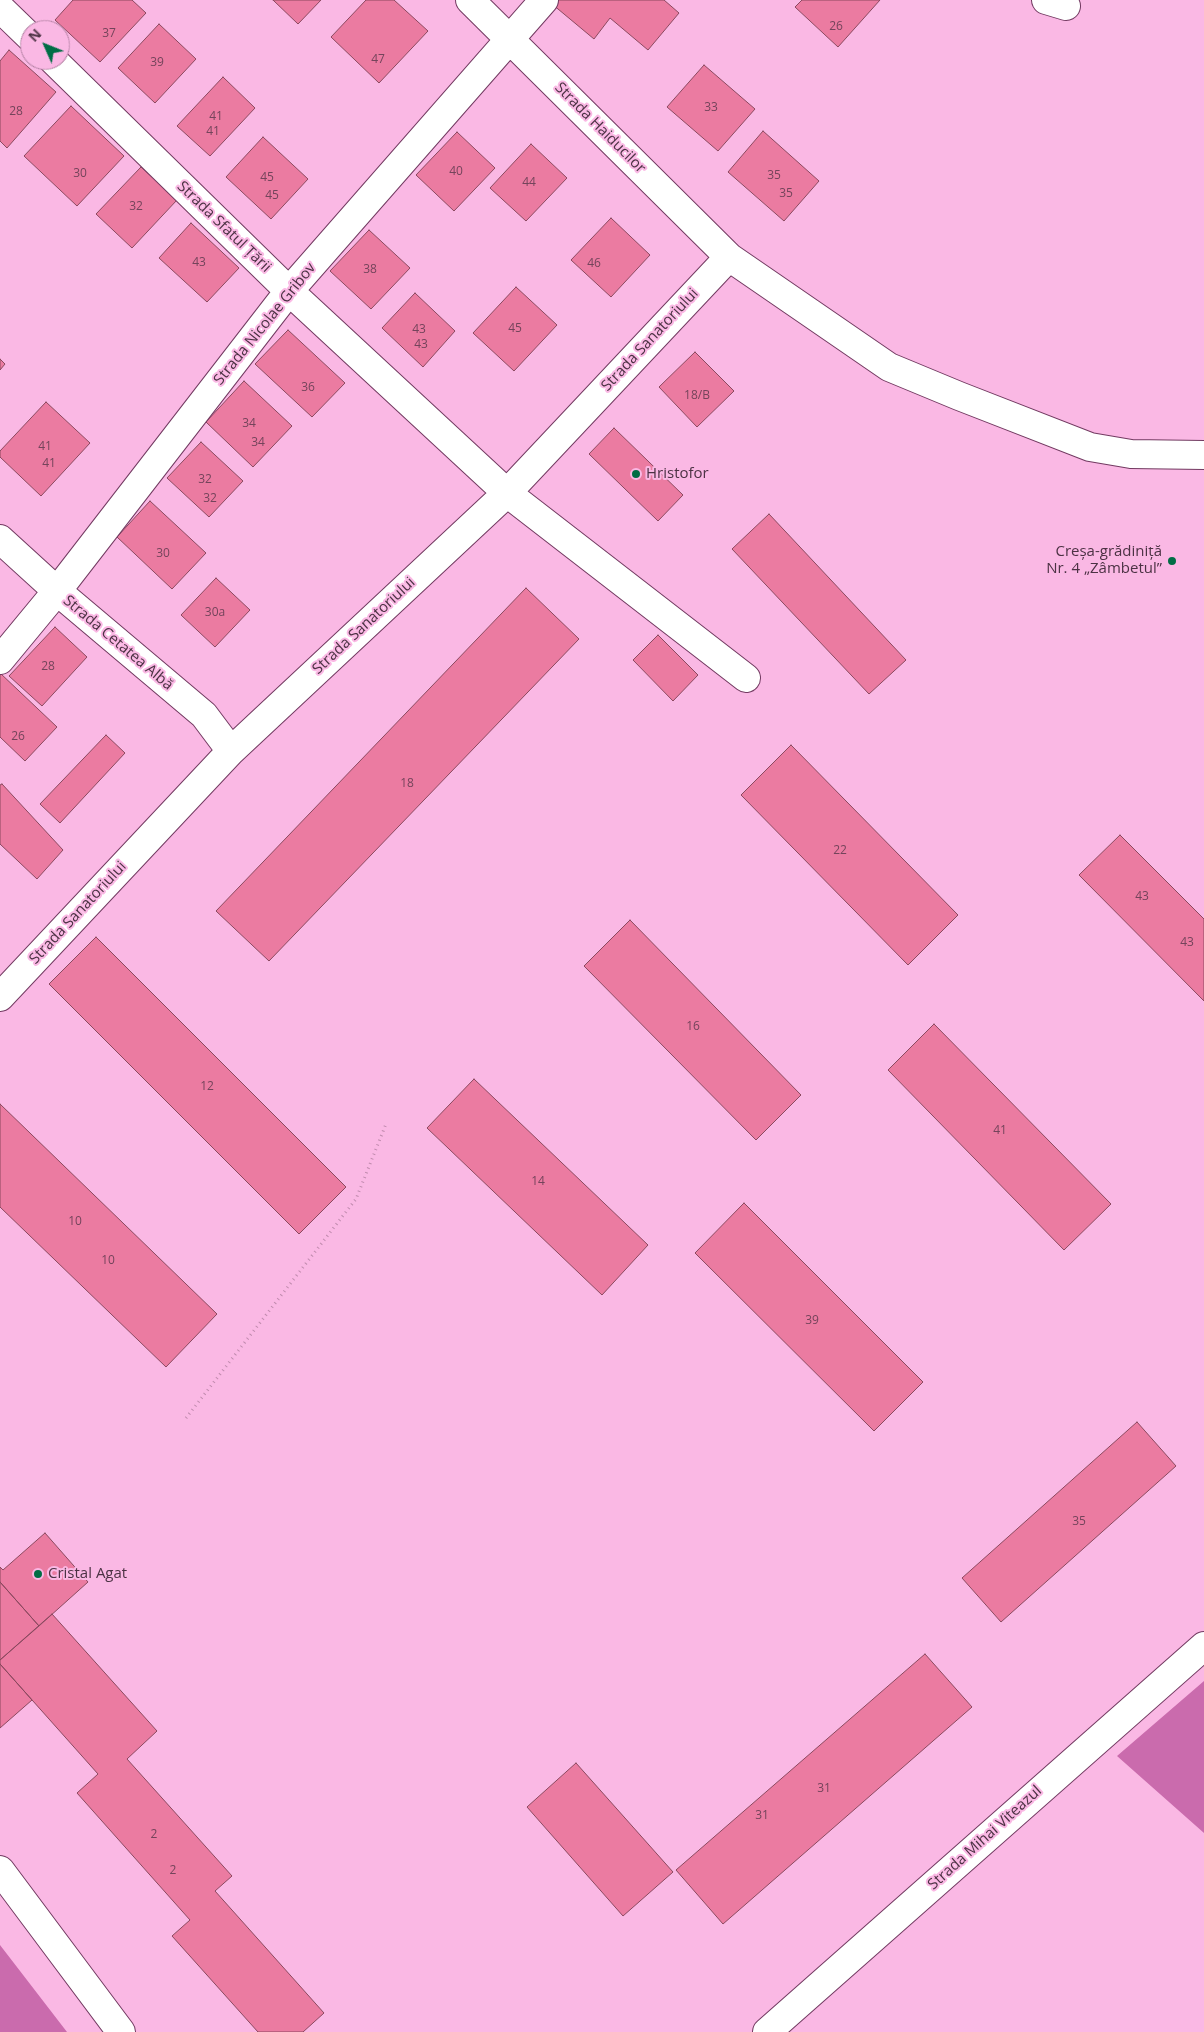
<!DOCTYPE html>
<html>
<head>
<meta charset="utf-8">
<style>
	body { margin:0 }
	#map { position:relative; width:1204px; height:2032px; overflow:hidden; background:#fab8e4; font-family:"Open Sans",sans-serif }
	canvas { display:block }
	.north { position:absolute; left:20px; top:20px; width:50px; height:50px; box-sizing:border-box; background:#fab8e4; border:1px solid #b482a4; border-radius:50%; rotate:314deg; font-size:14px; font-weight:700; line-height:20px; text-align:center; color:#4c3244 }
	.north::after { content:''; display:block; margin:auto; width:18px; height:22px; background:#006d45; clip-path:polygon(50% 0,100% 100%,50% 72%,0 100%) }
</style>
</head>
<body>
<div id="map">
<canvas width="1204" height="2032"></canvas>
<div class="north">N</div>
</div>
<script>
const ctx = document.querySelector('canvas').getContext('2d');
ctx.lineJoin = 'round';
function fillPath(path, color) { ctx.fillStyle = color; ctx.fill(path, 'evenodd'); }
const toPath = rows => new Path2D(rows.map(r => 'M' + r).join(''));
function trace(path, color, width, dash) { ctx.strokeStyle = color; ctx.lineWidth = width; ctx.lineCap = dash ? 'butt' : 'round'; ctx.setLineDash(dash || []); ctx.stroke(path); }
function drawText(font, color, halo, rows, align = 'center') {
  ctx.font = font + ' "Open Sans",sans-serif'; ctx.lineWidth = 4; ctx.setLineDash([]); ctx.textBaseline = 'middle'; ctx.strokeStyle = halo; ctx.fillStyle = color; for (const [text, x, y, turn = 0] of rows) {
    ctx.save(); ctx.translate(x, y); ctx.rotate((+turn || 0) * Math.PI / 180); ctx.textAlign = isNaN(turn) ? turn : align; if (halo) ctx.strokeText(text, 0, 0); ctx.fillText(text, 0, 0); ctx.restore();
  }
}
const forest = toPath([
	[1204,1681,1204,1833,1117,1756],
	[0,1945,67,2032,0,2032]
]);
const building = toPath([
	[73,0,132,0,146,13,100,62,55,20,73,0],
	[273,0,321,0,298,24,273,0],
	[366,0,394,0,428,31,379,83,331,37,366,0],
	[555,0,664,0,679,13,648,50,610,18,594,39,552,4,555,0],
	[802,0,880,0,838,47,795,7,802,0],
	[159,24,196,59,155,103,118,68,159,24],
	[9,50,56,92,7,148,0,141,0,61,9,50],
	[704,65,755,109,718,151,667,107,704,65],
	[223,77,255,108,210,156,177,126,223,77],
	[71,106,124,156,77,206,24,156,71,106],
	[763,131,819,181,784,221,728,172,763,131],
	[457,132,495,168,454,211,416,175,457,132],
	[263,137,308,179,271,219,226,177,263,137],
	[531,144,567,178,526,221,490,188,531,144],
	[141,167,177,200,132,248,96,214,141,167],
	[611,218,650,255,611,297,571,260,611,218],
	[191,223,239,268,207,302,159,258,191,223],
	[369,230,410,268,371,309,330,271,369,230],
	[516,287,557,325,514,371,473,333,516,287],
	[415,293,455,331,423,367,382,328,415,293],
	[288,330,345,383,312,417,255,364,288,330],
	[695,352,734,391,697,427,659,387,695,352],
	[0,359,5,364,0,370,0,359],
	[244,381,292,426,253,467,206,422,244,381],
	[46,402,90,443,41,496,0,457,0,451,46,402],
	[614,428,683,495,658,521,589,454,614,428],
	[201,442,243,481,209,517,167,478,201,442],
	[150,501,206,553,172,589,117,537,150,501],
	[769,514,906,660,869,694,732,549,769,514],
	[216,578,250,610,215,647,181,615,216,578],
	[526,588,579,639,269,961,216,911,526,588],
	[55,627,87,657,42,706,9,676,55,627],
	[658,635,698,675,673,701,633,660,658,635],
	[0,673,57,727,25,761,0,737,0,673],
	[106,735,125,753,60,823,40,804,106,735],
	[791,745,958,915,908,965,741,795,791,745],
	[2,784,63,850,37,879,0,844,0,785,2,784],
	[1120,835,1204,919,1204,1001,1079,875,1120,835],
	[630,920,801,1095,756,1140,584,966,630,920],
	[96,937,346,1187,299,1234,49,984,96,937],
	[934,1024,1111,1204,1064,1250,888,1070,934,1024],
	[474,1079,648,1245,602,1295,427,1128,474,1079],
	[0,1104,217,1314,166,1367,0,1207,0,1104],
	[744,1203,923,1382,874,1431,695,1253,744,1203],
	[1137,1422,1176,1466,1001,1622,962,1578,1137,1422],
	[45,1533,88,1582,39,1626,0,1582,0,1567,3,1570,45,1533],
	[0,1582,39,1626,0,1660,0,1582],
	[52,1614,157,1731,127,1759,232,1876,215,1891,324,2013,303,2032,258,2032,172,1936,190,1920,77,1793,98,1774,0,1664,0,1660,52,1614],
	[925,1654,972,1707,723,1924,676,1870,925,1654],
	[0,1664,32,1700,0,1728,0,1664],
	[576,1763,673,1872,623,1916,527,1807,576,1763]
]);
const path = toPath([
	[186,1418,356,1199,386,1124]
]);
const minor = toPath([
	[470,0,729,257,889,367,959,396,1090,447,1131,454,1204,455],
	[1046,0,1066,6],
	[0,8,30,37],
	[53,60,289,291,507,493,746,678],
	[0,539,57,591,204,715,231,751],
	[0,660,57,591,289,291,544,0],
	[0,997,231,751,507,493,729,257],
	[0,1870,121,2032],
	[767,2032,1204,1646]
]);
const markers = [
	[636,474,5,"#006d45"],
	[1172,561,5,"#006d45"],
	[38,1574,5,"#006d45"]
];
const numberNames = [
	["26",836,27],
	["37",109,34],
	["47",378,60],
	["39",157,63],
	["33",711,108],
	["28",16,112],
	["41",216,117],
	["41",213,132],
	["40",456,172],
	["30",80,174],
	["35",774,176],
	["45",267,178],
	["44",529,183],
	["35",786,194],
	["45",272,196],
	["32",136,207],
	["43",199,263],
	["46",594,264],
	["38",370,270],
	["45",515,329],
	["43",419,330],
	["43",421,345],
	["36",308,388],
	["18/B",697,396],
	["34",249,424],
	["34",258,443],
	["41",45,447],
	["41",49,464],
	["32",205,480],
	["32",210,499],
	["30",163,554],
	["30a",215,613],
	["28",48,667],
	["26",18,737],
	["18",407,784],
	["22",840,851],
	["43",1142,897],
	["43",1187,943],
	["16",693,1027],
	["12",207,1087],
	["41",1000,1131],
	["14",538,1182],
	["10",75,1222],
	["10",108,1261],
	["39",812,1321],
	["35",1079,1522],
	["31",824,1789],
	["31",762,1816],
	["2",154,1835],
	["2",173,1871]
];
const streetNames = [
	["Strada Haiducilor",600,128,45],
	["Strada Sfatul Țării",224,227,44],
	["Strada Nicolae Gribov",265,324,-51],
	["Strada Sanatoriului",650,340,-47],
	["Strada Sanatoriului",364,626,-43],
	["Strada Cetatea Albă",118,643,40],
	["Strada Sanatoriului",78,913,-47],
	["Strada Mihai Viteazul",985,1838,-42]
];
const poiNames = [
	["Hristofor",646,474],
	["Creșa-grădiniță",1162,552,"right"],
	["Nr. 4 „Zâmbetul”",1162,569,"right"],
	["Cristal Agat",48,1574]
];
fillPath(forest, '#ca6bad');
fillPath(building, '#eb7ba1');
trace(building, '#8b495f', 1);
trace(minor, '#723a61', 30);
trace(path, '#c08bae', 3, [1, 4]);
trace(minor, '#fff', 28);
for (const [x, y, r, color] of markers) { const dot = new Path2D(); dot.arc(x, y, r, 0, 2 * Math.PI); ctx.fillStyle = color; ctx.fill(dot); trace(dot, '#fab8e4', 2); }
drawText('12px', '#74445b', null, numberNames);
drawText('15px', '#4c3244', '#fab8e4', streetNames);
drawText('15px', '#4c3244', '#fab8e4', poiNames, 'left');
</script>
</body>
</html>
